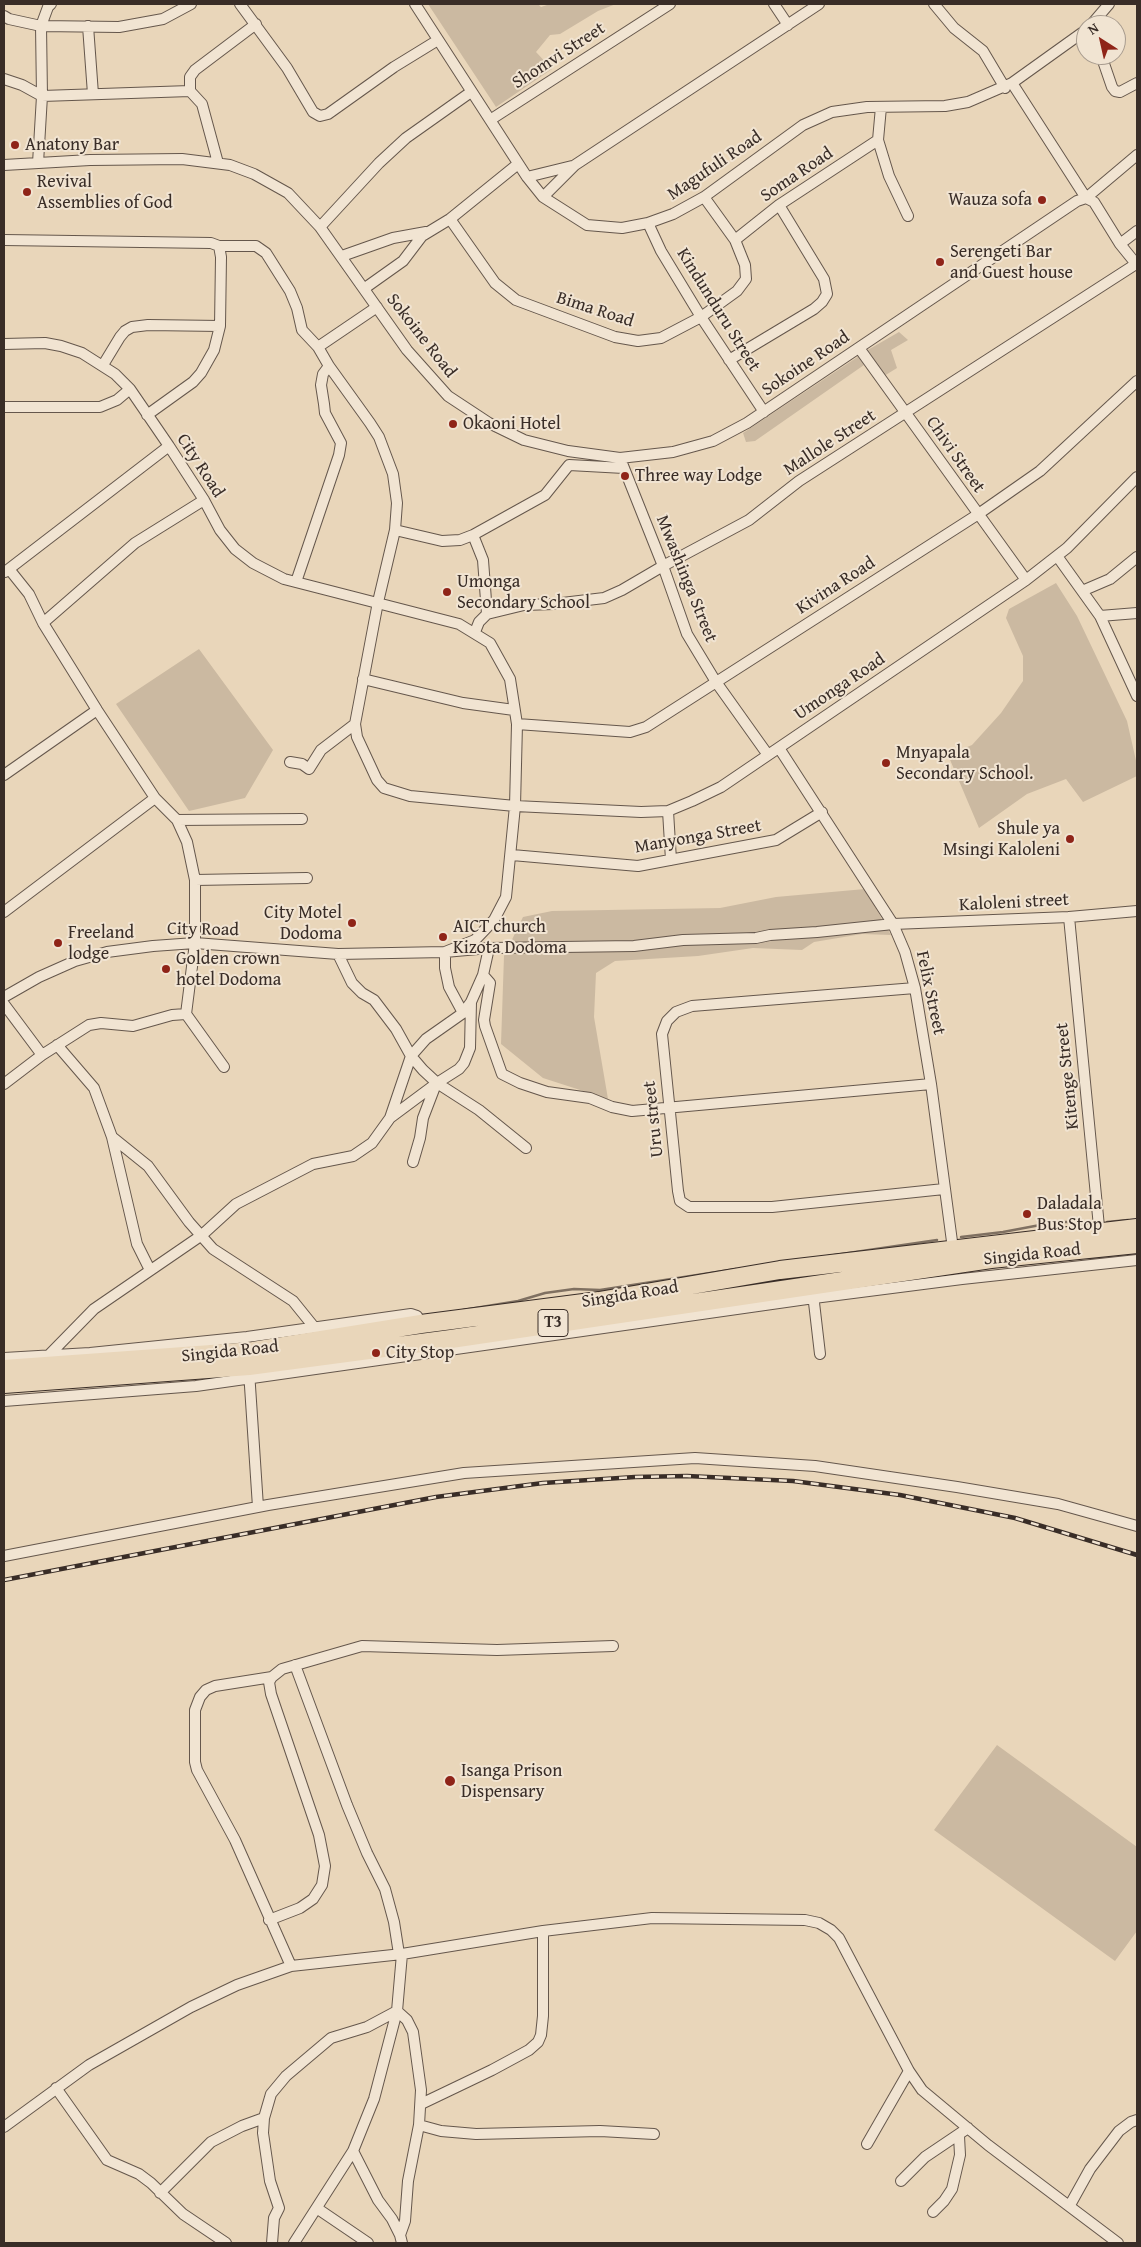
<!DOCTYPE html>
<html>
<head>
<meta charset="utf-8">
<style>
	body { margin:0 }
	#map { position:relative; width:1141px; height:2247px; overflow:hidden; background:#e9d6ba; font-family:"Gentium Book Plus",serif }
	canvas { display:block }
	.frame { position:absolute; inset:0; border:5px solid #392d27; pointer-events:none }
	.north { position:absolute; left:1076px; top:15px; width:50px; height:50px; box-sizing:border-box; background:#f1e4d2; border:1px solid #a79b8e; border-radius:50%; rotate:325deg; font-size:14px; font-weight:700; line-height:20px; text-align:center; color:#392d27 }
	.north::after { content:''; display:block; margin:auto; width:18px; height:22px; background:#8f2418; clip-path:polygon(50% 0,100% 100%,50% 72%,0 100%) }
</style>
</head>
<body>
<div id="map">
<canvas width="1141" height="2247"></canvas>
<div class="frame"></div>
<div class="north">N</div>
</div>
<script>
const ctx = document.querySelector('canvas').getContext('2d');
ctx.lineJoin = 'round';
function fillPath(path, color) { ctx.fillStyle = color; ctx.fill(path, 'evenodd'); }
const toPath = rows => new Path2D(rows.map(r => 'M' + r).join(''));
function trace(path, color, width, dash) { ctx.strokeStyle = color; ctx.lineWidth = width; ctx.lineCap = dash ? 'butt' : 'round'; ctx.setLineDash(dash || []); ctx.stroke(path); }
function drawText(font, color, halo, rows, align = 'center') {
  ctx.font = font + ' "Gentium Book Plus",serif'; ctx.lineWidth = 4; ctx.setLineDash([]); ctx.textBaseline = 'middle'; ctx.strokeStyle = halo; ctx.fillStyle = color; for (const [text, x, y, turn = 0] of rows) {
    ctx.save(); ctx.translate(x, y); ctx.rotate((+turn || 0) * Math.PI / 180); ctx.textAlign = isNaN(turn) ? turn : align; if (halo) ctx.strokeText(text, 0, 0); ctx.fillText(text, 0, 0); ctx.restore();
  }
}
const green = toPath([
	[428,4,538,4,541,7,550,4,616,4,598,11,560,34,550,35,536,52,552,69,496,107],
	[899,332,908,340,891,350,897,368,884,376,866,351],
	[859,356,864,365,755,441,746,442,743,433],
	[1056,583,1077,616,1127,721,1137,765,1137,776,1083,802,1066,779,1027,794,979,828,948,755,972,745,1001,713,1023,681,1023,656,1006,618,1009,609],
	[199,649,273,750,245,798,189,811,116,704],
	[865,889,891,935,862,934,814,942,802,950,753,948,698,956,615,961,596,973,594,1017,608,1099,543,1078,501,1044,504,956,523,917,552,911,720,908,776,897],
	[997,1745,1137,1847,1137,1931,1115,1961,934,1830]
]);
const stream = toPath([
	[1107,1222,1128,1220],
	[961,1237,1003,1232,1056,1222,1090,1222],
	[828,1256,937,1240],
	[1091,1258,1137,1253],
	[463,1310,518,1301,545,1293,574,1289,600,1290,736,1269]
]);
const minor = toPath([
	[240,4,287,68,313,112,320,116,328,114,394,67,438,40],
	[415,4,527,177,543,197,587,225,622,228,648,223,673,214,704,197,803,125,832,112,867,107,945,106,968,102,1012,83,1086,30],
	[774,4,788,25],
	[934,4,954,28,983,51,1005,88],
	[4,16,9,19,41,26,119,27,163,19,191,4],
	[1091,25,1109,4],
	[88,26,93,94],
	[1101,55,1112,87,1115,91,1120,92,1137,83],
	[4,79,22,85,42,96,190,91,202,104,218,163],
	[1012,83,1086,198,1137,155],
	[190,91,190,77,195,70,256,24],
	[881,107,878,140,889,176,908,216],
	[490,120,670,4],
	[38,163,42,96,41,26,48,7,51,4],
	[4,165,90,160,182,159,230,165,254,174,288,193,320,227,407,350,448,396,489,423,524,440,568,451,620,458,673,452,713,441,747,423,1077,201,1086,198,1094,202,1120,244,1137,265],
	[527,177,572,166],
	[543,197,575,165,819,4],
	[450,219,495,283,516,300,615,337,638,341,661,338,701,317,737,291,746,279,745,265,735,240,704,197],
	[648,223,661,251,701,317,764,412],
	[320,227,379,163,406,138,471,92],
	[4,240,211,243,219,246,221,257,220,326,214,350,201,373,193,382,147,415],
	[735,240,779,205,878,140],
	[1120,244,1137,231],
	[219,246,256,246,266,253,290,291,297,308,302,330,318,347,329,366,370,423,379,437,393,474,397,503,395,530,378,602,355,724,357,737,377,780,384,788,410,796,515,806,641,812,668,811,692,801,721,787,1026,580,1067,548,1137,477],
	[342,256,393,238,426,232],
	[365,288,403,261,422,236,450,219,518,164],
	[4,344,45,343,61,346,82,353,115,374,130,389,169,446,204,500,220,530,235,549,253,563,284,579,459,624,490,643,510,679,517,724,515,806,506,897,494,920,475,940,445,952,338,954,195,943,153,946,107,952,75,961,39,977,4,997],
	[318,347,377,307],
	[859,348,1026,580],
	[729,360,814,309,822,302,827,294,824,279,779,205],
	[103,365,120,337,125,331,132,327,148,325,220,326],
	[4,407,100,407,117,400,130,389],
	[620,458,663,566,687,634,716,682,768,755],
	[395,530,442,541,460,540,473,535,545,495,569,465,624,468],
	[473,535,483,560,487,614],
	[1057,556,1100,616,1137,696],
	[9,569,29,594,43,623,97,710,155,798,177,820,187,842,195,880,195,943,186,1014,224,1067],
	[5,572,169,446],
	[296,582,339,455,341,443,325,413,324,404,321,385,323,374,329,366],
	[1082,591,1110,579,1137,557],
	[1100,616,1137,613],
	[43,623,135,543,204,500],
	[475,632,479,622,487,614,524,605,554,604,604,598,622,590,663,566,749,520,799,481,1136,264],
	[363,679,463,703,514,710],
	[517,724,630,732,646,727,977,515,1040,471,1137,381],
	[779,748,893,924,905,952,915,988,931,1084,953,1249],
	[290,762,302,764,309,769,321,750,355,724],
	[4,775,97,710],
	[668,811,671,860],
	[177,820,302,819],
	[512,855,638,866,776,840,822,812],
	[195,880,307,878],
	[4,912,155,798],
	[1069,917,1100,1237],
	[338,954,352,983,362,993,374,1000,396,1029,411,1056,423,1070,437,1083,479,1110,526,1148],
	[483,975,490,983,484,1020,485,1026,502,1074,520,1083,547,1092,590,1098,612,1107,632,1111,931,1084],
	[915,988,692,1006,676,1012,667,1021,662,1034,678,1191,680,1201,689,1207,772,1207,944,1189],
	[4,1004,42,1055],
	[463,1013,449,987,445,968,445,952,489,948,634,946,683,940,756,938,770,935,817,932,893,924,1069,917,1137,911],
	[57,1045,94,1088,112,1137,148,1166,189,1222,213,1249,293,1301,314,1327],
	[4,1084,42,1055,89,1025,101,1023,133,1026,172,1015,186,1014],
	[390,1118,437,1083,459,1069,464,1063,470,1048,471,1002,483,975,489,948],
	[112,1137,137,1244,150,1270],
	[413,1162,420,1138,423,1118,436,1084],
	[813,1294,820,1354],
	[49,1355,94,1309,202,1235,236,1204,313,1164,353,1156,372,1143,390,1118,411,1056,426,1039,463,1013,471,1002],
	[4,1358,90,1353,247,1337,411,1314,417,1316,421,1324],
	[249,1371,258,1507],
	[4,1401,196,1386,814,1298,962,1279,1137,1260],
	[4,1556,268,1505,464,1473,695,1458,815,1466,957,1487,1058,1504,1137,1526],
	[295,1665,347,1805,367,1853,385,1889,394,1922,399,1954],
	[272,1677,215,1686,206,1690,200,1697,195,1710,195,1762,197,1770,235,1840,291,1966],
	[269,1920,300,1908,313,1899,322,1885,325,1866,319,1835,271,1694,269,1682,272,1677,282,1669,362,1646,497,1650,613,1646],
	[56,2088,107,2160,139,2174,151,2183,183,2214,226,2243],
	[421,2104,492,2070,529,2050,538,2042,541,2035,543,2016,543,1931],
	[419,2125,441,2131,476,2134,600,2131,654,2134],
	[4,2127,89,2065,191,2007,237,1985,291,1966,402,1954,543,1931,652,1918,805,1920,819,1923,831,1930,839,1938,909,2071,922,2090,988,2145,1118,2243],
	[867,2144,909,2071],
	[353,2151,378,2200,392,2219,400,2235,402,2243],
	[901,2181,925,2157,968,2128],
	[160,2193,211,2142,242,2126,264,2118],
	[1070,2205,1090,2169,1119,2131,1131,2122,1137,2120],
	[318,2209,368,2243],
	[933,2212,944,2201,952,2189,960,2155,959,2136],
	[272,2243,274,2218,279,2208,270,2181,263,2133,264,2118,271,2094,286,2076,331,2038,367,2027,397,2011,407,2020,413,2032,421,2090,419,2125,408,2181,405,2221,400,2235],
	[294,2243,353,2151,374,2099,397,2011,402,1954]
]);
const trunk = toPath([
	[4,1369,253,1351,421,1324,599,1301,780,1270,1137,1228],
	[4,1384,249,1366,451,1339,991,1259,1137,1244]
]);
const rail = toPath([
	[4,1580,436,1497,543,1483,635,1477,687,1476,793,1481,900,1495,1015,1518,1137,1555]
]);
const markers = [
	[15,145,5,"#8f2418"],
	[27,192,5,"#8f2418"],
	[1042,200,5,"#8f2418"],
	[940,262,5,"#8f2418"],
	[453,424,5,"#8f2418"],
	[625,476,5,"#8f2418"],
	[447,592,5,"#8f2418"],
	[886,763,5,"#8f2418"],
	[1070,839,5,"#8f2418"],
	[352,923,5,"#8f2418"],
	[443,937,5,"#8f2418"],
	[58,943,5,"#8f2418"],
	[166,969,5,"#8f2418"],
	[1027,1214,5,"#8f2418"],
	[376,1353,5,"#8f2418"],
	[450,1781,6,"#8f2418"]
];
const shields = [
	[553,1323,30]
];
const shieldNames = [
	["T3",553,1323]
];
const streetNames = [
	["Shomvi Street",559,56,-33],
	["Magufuli Road",715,166,-34],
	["Soma Road",797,175,-34],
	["Bima Road",595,310,18],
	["Kindunduru Street",718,310,58],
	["Sokoine Road",421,336,52],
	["Sokoine Road",806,364,-34],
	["Mallole Street",830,443,-33],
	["Chivi Street",955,455,55],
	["City Road",200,466,57],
	["Mwashinga Street",686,579,68],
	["Kivina Road",836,586,-33],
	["Umonga Road",840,687,-34],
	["Manyonga Street",698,837,-10],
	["Kaloleni street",1014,903,-3],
	["City Road",203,930,1],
	["Felix Street",930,993,78],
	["Kitenge Street",1068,1076,-96],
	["Uru street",654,1119,-96],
	["Singida Road",1032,1255,-6],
	["Singida Road",630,1295,-9],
	["Singida Road",230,1352,-6]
];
const poiNames = [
	["Anatony Bar",25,145],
	["Revival",37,182],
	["Assemblies of God",37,203],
	["Wauza sofa",1032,200,"right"],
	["Serengeti Bar",950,252],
	["and Guest house",950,273],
	["Okaoni Hotel",463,424],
	["Three way Lodge",635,476],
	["Umonga",457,582],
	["Secondary School",457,603],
	["Mnyapala",896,753],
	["Secondary School.",896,774],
	["Shule ya",1060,829,"right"],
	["Msingi Kaloleni",1060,850,"right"],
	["City Motel",342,913,"right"],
	["Dodoma",342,934,"right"],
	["AICT church",453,927],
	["Kizota Dodoma",453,948],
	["Freeland",68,933],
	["lodge",68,954],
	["Golden crown",176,959],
	["hotel Dodoma",176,980],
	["Daladala",1037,1204],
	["Bus Stop",1037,1225],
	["City Stop",386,1353],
	["Isanga Prison",461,1771],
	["Dispensary",461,1792]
];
fillPath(green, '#cbb9a1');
trace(stream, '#7f7061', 2.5);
trace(minor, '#65574c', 12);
trace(trunk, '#392d27', 20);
trace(minor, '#f1e4d2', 10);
trace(trunk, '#e9d6ba', 18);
trace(rail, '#392d27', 4.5);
trace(rail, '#f1e4d2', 2.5, [8]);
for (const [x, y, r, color] of markers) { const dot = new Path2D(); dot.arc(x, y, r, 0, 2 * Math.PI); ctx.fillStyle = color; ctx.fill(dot); trace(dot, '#f1e4d2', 2); }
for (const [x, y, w] of shields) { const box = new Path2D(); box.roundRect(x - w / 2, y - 13.5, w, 27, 4); ctx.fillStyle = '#f1e4d2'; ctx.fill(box); trace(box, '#392d27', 1); }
drawText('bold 16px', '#392d27', null, shieldNames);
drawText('18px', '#392d27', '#f1e4d2', streetNames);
drawText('18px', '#392d27', '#f1e4d2', poiNames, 'left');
</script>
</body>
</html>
